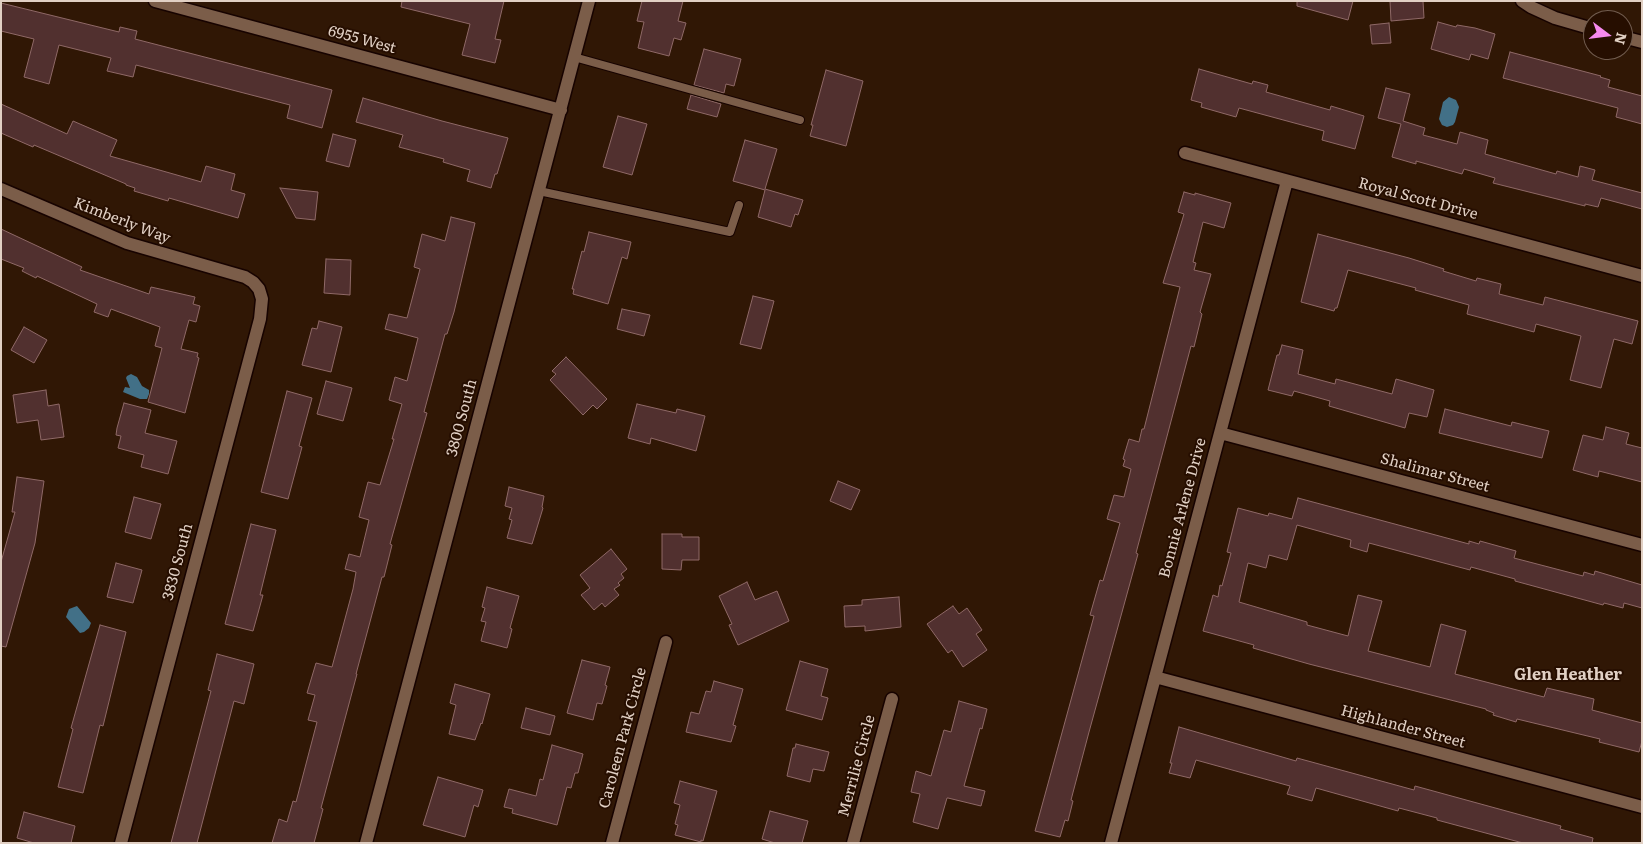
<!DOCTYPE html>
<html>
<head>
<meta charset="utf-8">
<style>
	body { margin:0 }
	#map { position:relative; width:1643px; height:844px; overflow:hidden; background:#301705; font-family:Literata,serif }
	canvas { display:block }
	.frame { position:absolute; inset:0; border:2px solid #e1d0c4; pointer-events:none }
	.north { position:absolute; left:1583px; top:10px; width:50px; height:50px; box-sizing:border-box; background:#260e00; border:1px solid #715c4e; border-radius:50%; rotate:105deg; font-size:14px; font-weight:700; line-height:20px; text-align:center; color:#e1d0c4 }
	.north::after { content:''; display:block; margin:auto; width:18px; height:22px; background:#f689ee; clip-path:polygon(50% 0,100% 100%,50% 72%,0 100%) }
</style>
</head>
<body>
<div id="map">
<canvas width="1643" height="844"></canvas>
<div class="frame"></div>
<div class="north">N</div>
</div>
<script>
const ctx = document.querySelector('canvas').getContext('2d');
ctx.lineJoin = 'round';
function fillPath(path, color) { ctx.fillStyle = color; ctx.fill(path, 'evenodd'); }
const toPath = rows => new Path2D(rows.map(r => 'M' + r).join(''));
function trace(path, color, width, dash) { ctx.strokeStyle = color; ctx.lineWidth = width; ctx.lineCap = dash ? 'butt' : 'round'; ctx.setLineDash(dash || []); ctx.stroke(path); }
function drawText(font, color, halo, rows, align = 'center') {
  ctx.font = font + ' Literata,serif'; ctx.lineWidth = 4; ctx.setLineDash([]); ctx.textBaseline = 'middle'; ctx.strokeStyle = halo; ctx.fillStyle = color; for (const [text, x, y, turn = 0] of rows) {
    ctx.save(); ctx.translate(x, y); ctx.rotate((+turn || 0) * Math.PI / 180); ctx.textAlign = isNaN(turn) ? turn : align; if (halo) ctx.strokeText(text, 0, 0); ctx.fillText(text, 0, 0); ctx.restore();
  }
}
const water = toPath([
	[1449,97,1456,100,1459,107,1455,122,1453,125,1447,127,1442,125,1439,119,1443,102],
	[131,374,137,377,142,386,149,390,149,394,147,399,140,399,123,392,125,387,130,388,126,378,127,376],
	[77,606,91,623,89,628,84,632,80,633,66,617,69,609]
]);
const building = toPath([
	[402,1,504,1,495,39,501,40,495,63,462,55,470,24,401,7,402,1],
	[642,1,683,1,678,21,686,23,681,40,674,38,669,56,638,48,644,22,637,21,642,1],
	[1297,1,1353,1,1348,20,1297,6,1297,1],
	[1390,1,1423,1,1424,18,1391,21,1390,1],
	[1,3,119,32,120,27,137,31,135,39,332,90,322,128,287,118,290,105,136,65,133,77,107,71,111,58,59,45,49,84,24,77,34,39,1,31,1,3],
	[1438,22,1456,27,1457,25,1475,28,1495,34,1488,59,1471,54,1469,60,1431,49,1438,22],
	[1389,23,1391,43,1372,44,1370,25,1389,23],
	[704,49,741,59,734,86,726,84,724,93,694,85,704,49],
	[1510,52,1601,76,1600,77,1610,80,1608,87,1642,96,1642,124,1616,117,1618,108,1503,78,1510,52],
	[1199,69,1252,84,1253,81,1268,85,1266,92,1330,110,1331,106,1364,116,1355,149,1322,140,1324,131,1239,108,1236,117,1201,107,1202,103,1191,100,1199,69],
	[826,70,863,81,846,146,810,136,813,125,811,125,826,70],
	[1386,88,1410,94,1403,121,1425,128,1423,135,1457,144,1460,132,1488,140,1485,154,1556,174,1557,171,1578,177,1580,166,1595,170,1592,180,1642,193,1642,209,1601,198,1598,207,1585,204,1585,206,1493,183,1495,178,1464,169,1462,174,1416,161,1416,164,1392,157,1401,124,1378,118,1386,88],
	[691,95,721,104,717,117,687,109,691,95],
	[363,98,442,121,508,138,497,174,495,174,491,188,467,181,470,170,443,162,444,159,399,147,403,135,356,122,363,98],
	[1,104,67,134,73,121,117,140,110,156,198,181,201,182,206,166,235,174,231,190,245,194,238,218,169,198,168,201,134,191,135,188,126,185,126,184,34,145,33,147,1,133,1,104],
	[618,116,647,124,632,175,603,167,618,116],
	[333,134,356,140,349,167,326,161,333,134],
	[745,140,777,149,765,189,803,200,798,215,795,214,791,227,758,217,765,190,733,181,745,140],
	[280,188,318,192,315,220,296,218,280,188],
	[1184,192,1195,195,1195,193,1231,203,1224,228,1203,222,1193,262,1196,263,1194,270,1211,274,1200,312,1202,314,1194,347,1191,346,1136,553,1138,554,1089,732,1071,800,1073,801,1068,821,1065,820,1060,837,1035,831,1094,616,1090,615,1100,580,1103,581,1120,523,1107,519,1114,495,1124,497,1131,469,1123,466,1125,460,1123,459,1129,439,1139,442,1142,429,1144,429,1180,287,1163,283,1184,214,1178,212,1184,192],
	[451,217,475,223,454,312,447,334,445,334,424,412,427,413,390,544,392,545,384,577,382,577,356,674,357,674,321,808,323,809,314,843,272,843,279,819,287,822,293,801,296,802,317,722,308,720,315,695,307,693,316,663,332,667,353,589,356,572,345,569,349,554,360,557,369,520,359,517,368,482,380,485,394,439,392,439,402,404,389,400,395,377,407,381,418,338,385,329,389,314,407,318,420,269,414,267,422,234,445,241,451,217],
	[1,229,82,267,80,270,149,294,151,287,195,297,193,304,200,306,196,322,189,320,181,349,198,353,197,357,199,358,185,413,148,402,162,348,155,346,160,327,111,309,108,317,94,312,97,304,37,276,36,278,22,271,24,268,1,259,1,229],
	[589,232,631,242,627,259,622,257,608,304,573,294,574,289,572,289,582,251,584,252,589,232],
	[1318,234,1409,258,1444,269,1443,271,1476,281,1477,278,1501,284,1499,294,1543,305,1545,297,1638,321,1632,344,1614,339,1601,388,1570,380,1581,336,1536,324,1534,332,1467,314,1469,305,1415,290,1416,288,1348,270,1337,308,1335,308,1334,311,1301,302,1318,234],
	[326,259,351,260,350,295,324,293,326,259],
	[753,296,774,301,761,349,740,344,753,296],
	[622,309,650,315,644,336,617,329,622,309],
	[319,321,342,327,331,372,302,365,312,328,317,329,319,321],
	[24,327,47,340,34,363,11,350,24,327],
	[1282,345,1303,350,1298,374,1335,384,1336,379,1392,394,1396,379,1434,390,1427,417,1409,413,1405,428,1329,406,1330,401,1294,391,1292,396,1268,390,1277,355,1279,355,1282,345],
	[566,357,607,399,597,409,593,405,583,415,550,380,556,374,552,371,566,357],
	[326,381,352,388,343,421,317,414,326,381],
	[46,390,48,406,59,404,64,437,41,440,38,420,17,423,13,395,46,390],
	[287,391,312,398,299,446,302,447,288,499,261,492,287,391],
	[124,403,151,410,145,433,177,441,168,474,141,467,144,455,118,448,121,436,116,435,117,428,124,403],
	[637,404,676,413,677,409,705,416,696,451,651,438,650,444,628,438,637,404],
	[1445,409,1511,426,1512,422,1549,431,1542,458,1439,433,1445,409],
	[1606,427,1629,433,1626,444,1642,448,1642,482,1599,471,1598,477,1573,470,1583,435,1603,440,1606,427],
	[17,477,44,481,35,543,6,647,1,646,1,562,15,512,12,512,17,477],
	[838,481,860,490,851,510,830,501,838,481],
	[509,487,544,496,542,507,543,508,532,544,507,538,512,520,509,519,512,508,505,506,509,487],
	[134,497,161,504,151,539,125,532,134,497],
	[1298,498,1469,544,1469,541,1479,544,1480,541,1516,551,1514,558,1583,576,1584,572,1594,575,1595,571,1642,585,1642,608,1624,603,1623,608,1604,603,1603,605,1515,581,1515,579,1471,567,1470,570,1369,543,1367,552,1350,547,1351,540,1297,525,1287,560,1269,555,1266,568,1248,563,1239,602,1307,622,1307,625,1348,636,1358,595,1382,601,1368,651,1430,667,1441,624,1466,631,1455,674,1544,697,1547,688,1594,699,1592,710,1642,723,1642,741,1639,752,1599,742,1600,739,1517,719,1516,722,1493,715,1494,713,1486,710,1486,709,1309,664,1253,648,1254,645,1203,631,1213,595,1218,597,1220,585,1222,586,1231,553,1227,552,1238,508,1268,516,1269,513,1292,519,1298,498],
	[251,524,276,530,260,595,263,595,253,631,225,624,251,524],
	[662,534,682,534,682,537,699,537,699,560,682,560,681,570,662,569,662,534],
	[611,549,627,569,621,574,624,578,618,583,620,585,614,589,619,595,605,607,602,603,594,610,581,595,590,588,580,575,611,549],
	[116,563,142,570,133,603,107,597,116,563],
	[747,582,755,600,777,591,789,621,738,645,729,625,732,624,719,596,747,582],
	[487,587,519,596,510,628,512,629,507,648,481,641,486,622,481,621,485,608,482,607,487,587],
	[899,597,901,627,865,631,865,626,845,627,844,606,862,605,862,600,899,597],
	[953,606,959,614,967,608,982,630,976,634,987,650,963,667,952,650,948,653,927,624,953,606],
	[100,625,126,632,103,726,100,725,83,793,58,787,73,729,71,728,100,625],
	[217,654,254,664,244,704,234,701,197,843,171,843,211,691,208,690,217,654],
	[582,660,610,667,605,685,607,686,602,704,597,703,593,720,567,713,582,660],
	[800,661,828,669,821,696,828,698,822,720,786,710,800,661],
	[714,681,743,689,733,725,736,726,731,742,686,732,691,712,699,714,706,691,711,692,714,681],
	[455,684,490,694,482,724,481,723,475,740,449,734,456,705,450,703,455,684],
	[959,701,987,709,982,729,980,728,964,786,985,791,981,806,948,798,947,798,938,829,913,822,920,794,911,792,916,771,931,776,944,730,951,732,959,701],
	[526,708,555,716,550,735,521,728,526,708],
	[1179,727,1296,761,1297,758,1414,790,1415,786,1561,826,1560,829,1593,838,1592,843,1523,843,1437,820,1437,818,1399,808,1398,811,1316,788,1312,801,1287,794,1290,786,1196,760,1190,778,1169,773,1172,763,1170,763,1179,727],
	[796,744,829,752,824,771,813,769,810,782,787,776,793,748,795,748,796,744],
	[552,745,583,754,578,773,575,773,571,788,567,787,557,825,512,813,513,809,504,807,509,789,536,796,540,779,543,780,552,745],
	[438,777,483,790,478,807,474,805,465,837,423,825,438,777],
	[680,781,717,791,703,841,701,840,701,842,675,835,678,825,675,824,680,805,674,803,680,781],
	[770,811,808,821,802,843,775,843,762,839,770,811],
	[24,812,75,826,71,843,34,843,17,838,24,812]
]);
const service = toPath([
	[574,57,800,120],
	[539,191,730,232,739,205]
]);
const minor = toPath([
	[155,1,561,110],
	[1522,1,1531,7,1555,18,1593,29],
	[1623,37,1642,42],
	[1185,153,1642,276],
	[1,189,127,243,245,277,253,282,259,289,262,299,260,319,121,843],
	[1220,433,1642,545],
	[1155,677,1642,807],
	[366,843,589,1],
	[612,843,666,642],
	[853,843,892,699],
	[1111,843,1287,181]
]);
const streetNames = [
	["6955 West",362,40,15],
	["Royal Scott Drive",1418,199,15],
	["Kimberly Way",122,221,21],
	["3800 South",462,418,-75],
	["Shalimar Street",1435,473,15],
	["Bonnie Arlene Drive",1183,508,-75],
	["3830 South",178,562,-75],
	["Highlander Street",1403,727,15],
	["Caroleen Park Circle",623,738,-75],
	["Merrilie Circle",857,766,-75]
];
const neighbourhoodNames = [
	["Glen Heather",1568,675]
];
fillPath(water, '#427087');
fillPath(building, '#51302f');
trace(building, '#8f6967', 1);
trace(service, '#170300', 10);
trace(minor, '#170300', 15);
trace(service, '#7b5d49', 8);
trace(minor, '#7b5d49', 12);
drawText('15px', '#e1d0c4', '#260e00', streetNames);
drawText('bold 16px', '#e1d0c4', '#260e00', neighbourhoodNames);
</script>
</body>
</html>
